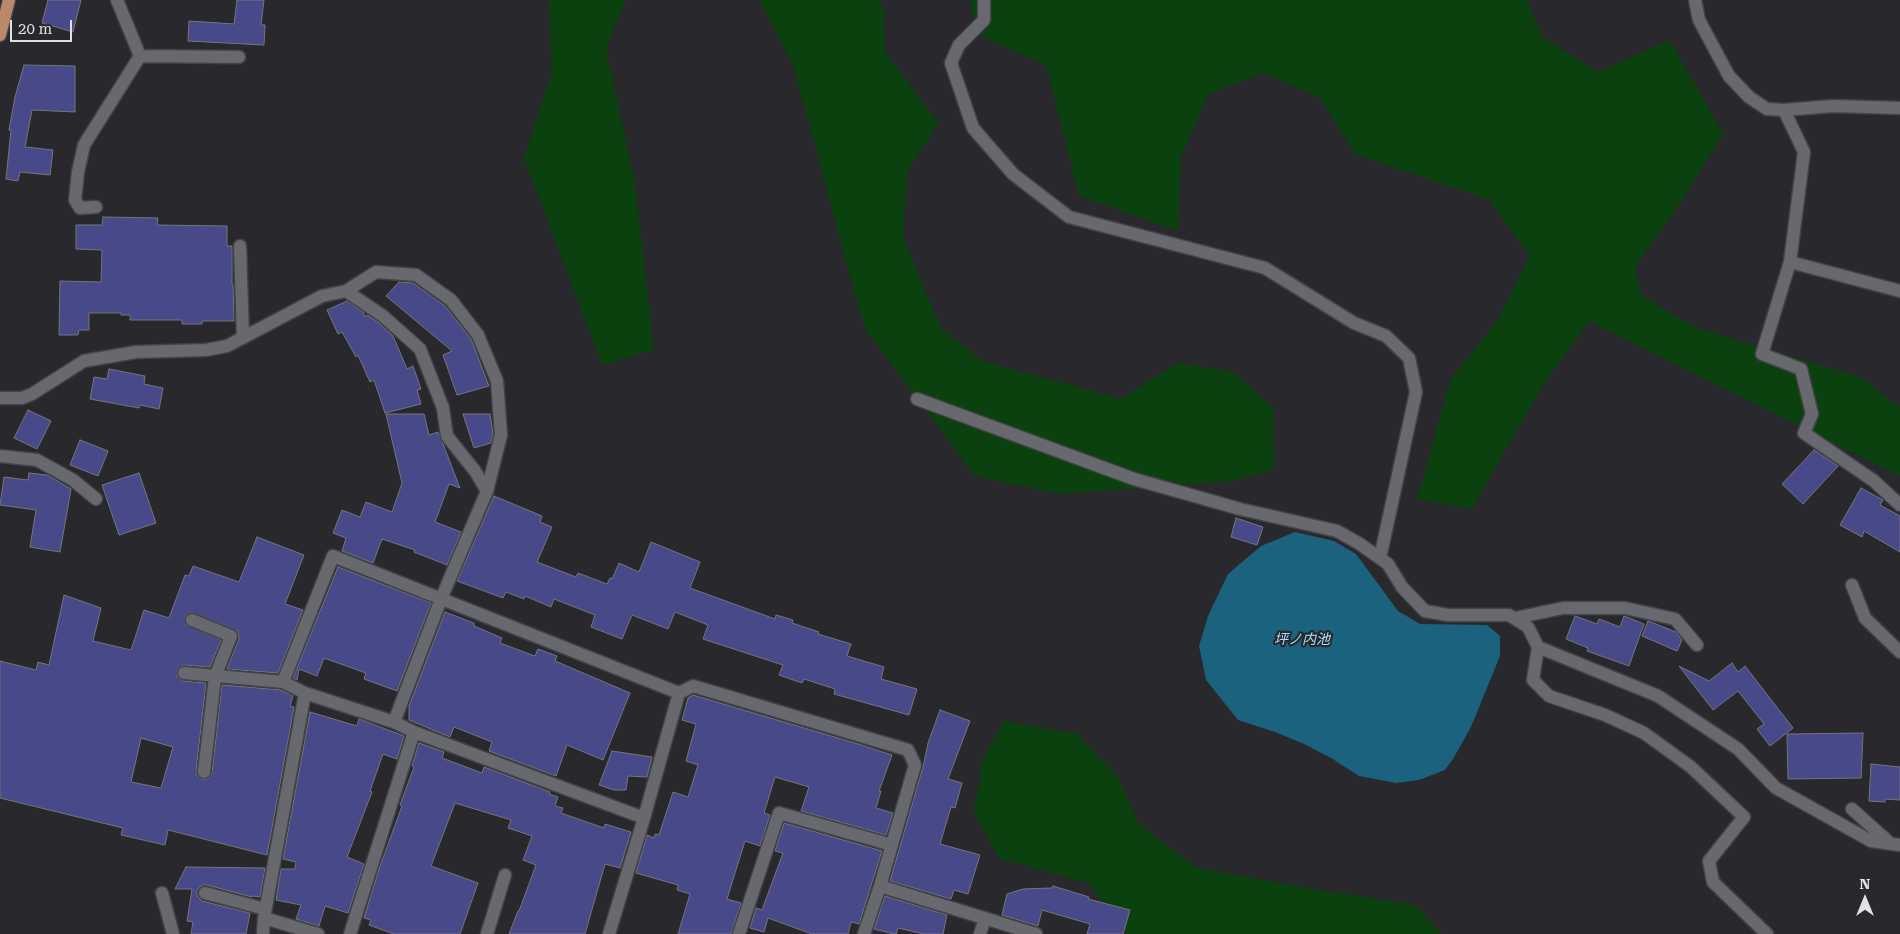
<!DOCTYPE html>
<html>
<head>
<meta charset="utf-8">
<style>
	body { margin:0 }
	#map { position:relative; width:1900px; height:934px; overflow:hidden; background:#28282d; font-family:"Roboto Serif",serif }
	canvas { display:block }
	.north { position:absolute; left:1840px; top:874px; width:50px; height:50px; -webkit-text-stroke:4px #28282d; paint-order:stroke; rotate:0deg; font-size:14px; font-weight:700; line-height:20px; text-align:center; color:#e1e1e5 }
	.north::after { content:''; display:block; margin:auto; width:18px; height:22px; background:#e1e1e5; clip-path:polygon(50% 0,100% 100%,50% 72%,0 100%) }
	.scale { position:absolute; left:10px; top:20px; width:62px; height:22px; box-sizing:border-box; border:2px solid #e1e1e5; border-top:0; padding-left:6px; font-size:15px; line-height:18px; white-space:nowrap; color:#e1e1e5; -webkit-text-stroke:4px #28282d; paint-order:stroke }
</style>
</head>
<body>
<div id="map">
<canvas width="1900" height="934"></canvas>
<div class="north">N</div>
<div class="scale">20 m</div>
</div>
<script>
const ctx = document.querySelector('canvas').getContext('2d');
ctx.lineJoin = 'round';
function fillPath(path, color) { ctx.fillStyle = color; ctx.fill(path, 'evenodd'); }
const toPath = rows => new Path2D(rows.map(r => 'M' + r).join(''));
function trace(path, color, width, dash) { ctx.strokeStyle = color; ctx.lineWidth = width; ctx.lineCap = dash ? 'butt' : 'round'; ctx.setLineDash(dash || []); ctx.stroke(path); }
function drawText(font, color, halo, rows, align = 'center') {
  ctx.font = font + ' "Roboto Serif","Noto Sans JP",serif'; ctx.lineWidth = 4.5; ctx.setLineDash([]); ctx.textBaseline = 'middle'; ctx.strokeStyle = halo; ctx.fillStyle = color; for (const [text, x, y, turn = 0] of rows) {
    ctx.save(); ctx.translate(x, y); ctx.rotate((+turn || 0) * Math.PI / 180); ctx.textAlign = isNaN(turn) ? turn : align; if (halo) ctx.strokeText(text, 0, 0); ctx.fillText(text, 0, 0); ctx.restore();
  }
}
const green = toPath([
	[549,0,626,0,606,48,635,184,654,350,602,365,524,158,552,72],
	[759,0,878,0,883,6,885,52,938,123,907,173,903,237,941,328,982,361,1121,399,1177,363,1231,371,1273,408,1274,469,1235,481,1060,494,975,476,864,327,793,65],
	[970,0,1527,0,1541,36,1598,72,1670,40,1723,134,1686,194,1635,267,1642,296,1696,328,1861,377,1900,408,1900,476,1589,321,1540,390,1472,509,1417,499,1450,381,1499,318,1530,256,1489,200,1356,155,1320,98,1264,73,1208,94,1181,158,1178,231,1079,196,1046,65,976,34],
	[1004,721,1077,734,1118,777,1139,824,1196,868,1325,891,1416,905,1441,934,1127,934,1088,883,1000,859,974,813,983,759]
]);
const water = toPath([
	[1295,532,1334,541,1356,554,1398,611,1420,624,1487,625,1500,636,1500,656,1471,727,1453,759,1445,770,1419,780,1396,783,1359,776,1331,758,1304,744,1275,732,1238,720,1206,680,1199,646,1208,616,1228,574,1261,546]
]);
const building = toPath([
	[48,0,81,0,73,32,42,23,48,0],
	[237,0,264,0,261,25,265,25,264,45,188,41,189,21,234,24,237,0],
	[24,65,75,66,75,112,32,110,25,147,53,150,50,175,20,172,18,181,6,179,11,130,9,130,15,97,24,65],
	[103,217,158,218,157,225,227,226,227,246,232,246,232,284,233,284,234,321,202,321,202,324,182,324,182,320,130,320,130,315,121,315,121,313,89,313,89,330,79,330,78,335,59,335,60,281,101,282,102,250,76,249,76,225,102,225,103,217],
	[399,282,413,283,445,306,471,339,489,386,457,395,443,355,452,351,386,296,399,282],
	[347,301,363,312,365,317,367,315,378,322,393,336,407,369,413,366,421,389,417,390,421,404,385,413,374,380,370,382,358,355,356,357,342,332,338,334,327,310,347,301],
	[109,369,145,376,144,384,163,388,159,409,140,405,139,408,90,399,94,377,107,379,109,369],
	[28,410,51,421,37,449,14,438,28,410],
	[386,414,424,414,429,435,438,432,443,444,460,488,449,484,435,522,461,532,447,565,414,552,415,550,382,539,373,563,342,551,346,538,333,533,342,510,360,517,366,502,392,512,402,483,386,414],
	[463,414,490,414,493,434,491,443,474,448,463,414],
	[80,440,108,451,98,476,70,465,80,440],
	[1814,450,1838,466,1803,504,1782,484,1814,450],
	[29,473,47,475,71,489,60,552,30,547,36,510,0,505,4,477,28,480,29,473],
	[139,473,156,523,119,535,102,485,139,473],
	[1861,488,1883,500,1880,505,1900,516,1900,552,1864,531,1862,537,1840,525,1861,488],
	[494,496,542,516,540,522,552,527,537,562,576,577,578,573,607,584,610,578,612,579,619,563,639,572,651,542,700,562,690,588,775,619,776,615,793,620,792,623,819,632,818,634,851,644,847,656,884,667,881,679,917,689,909,715,834,694,835,689,804,679,802,683,779,675,783,665,703,639,708,625,675,612,668,629,632,615,622,639,591,627,595,615,554,599,551,607,525,596,524,599,506,592,503,598,457,581,494,496],
	[1236,518,1263,527,1257,545,1231,537,1236,518],
	[257,537,304,555,285,604,303,610,278,673,227,669,239,639,238,631,191,612,185,616,186,625,221,640,210,667,184,665,178,668,176,673,177,677,183,681,206,683,196,771,197,776,203,780,208,779,212,773,222,685,281,690,293,696,290,706,294,707,267,855,168,830,165,845,121,835,123,828,0,798,0,661,36,670,38,662,49,665,64,595,101,608,93,641,131,650,144,610,169,618,185,575,189,576,193,566,239,582,257,537],
	[141,738,173,747,161,788,131,782,141,738],
	[338,567,431,603,397,691,364,679,366,673,324,658,317,676,299,669,297,680,293,678,338,567],
	[445,612,474,623,474,626,502,638,500,643,535,656,538,649,557,656,555,661,630,693,603,760,567,745,556,776,489,751,492,742,454,727,450,737,409,720,409,706,445,612],
	[1575,616,1597,624,1599,619,1620,627,1624,616,1644,624,1629,666,1587,651,1588,648,1566,639,1575,616],
	[1648,621,1676,632,1682,640,1677,651,1642,636,1648,621],
	[1732,663,1738,672,1745,666,1793,728,1770,746,1757,729,1764,724,1738,691,1713,710,1679,666,1709,681,1732,663],
	[693,695,858,744,892,755,879,791,881,791,876,808,893,813,886,835,801,811,809,787,775,777,764,813,770,815,760,846,745,841,727,899,741,903,731,934,678,934,690,894,677,890,678,885,636,873,647,835,654,838,655,834,659,835,673,792,688,797,698,765,686,761,696,724,682,720,688,698,693,695],
	[940,710,970,721,948,779,962,783,955,808,951,807,940,844,980,855,968,894,954,890,951,899,890,881,923,767,928,743,940,710],
	[310,712,357,726,359,719,404,736,397,759,383,754,370,791,372,792,347,857,364,864,348,913,325,906,319,926,296,919,301,905,276,900,281,869,295,869,296,862,283,859,310,712],
	[1863,733,1861,778,1788,779,1787,734,1863,733],
	[419,743,444,752,442,758,482,773,484,767,550,792,549,794,558,797,555,806,563,808,561,813,604,828,605,824,631,832,620,868,605,864,585,934,509,934,518,911,519,911,536,865,523,860,532,836,508,828,511,820,455,803,431,866,478,883,460,934,394,934,369,925,371,920,364,918,379,869,402,806,400,805,414,767,412,766,419,743],
	[612,751,652,757,647,777,628,776,626,790,614,790,599,785,612,751],
	[1871,764,1900,767,1900,800,1885,799,1885,802,1869,801,1871,764],
	[784,823,882,851,859,924,851,922,848,934,812,934,768,918,764,932,750,928,756,908,762,910,783,853,775,851,784,823],
	[186,867,265,868,260,897,253,896,252,897,207,885,202,885,197,890,197,896,202,901,250,913,246,934,191,934,193,922,187,921,192,889,175,889,186,867],
	[1053,886,1089,897,1088,899,1130,910,1123,934,1087,934,1090,924,1042,910,1038,926,1002,915,1007,894,1023,889,1052,888,1053,886],
	[885,896,947,915,943,934,924,934,898,928,896,934,894,934,874,929,885,896]
]);
const minor = toPath([
	[984,0,984,20,959,45,951,63,973,128,1013,174,1069,217,1265,268,1354,323,1386,336,1409,358,1416,392,1380,558],
	[1695,0,1699,20,1729,76,1749,97,1767,109,1784,110,1833,106,1900,108],
	[140,56,239,57],
	[1784,110,1804,152,1790,262,1900,291],
	[96,207,80,208,75,200,78,172,84,145,140,56,117,0],
	[240,246,243,338],
	[1790,262,1762,354,1801,369,1812,414,1804,433,1874,481,1900,505],
	[346,291,376,272,416,275,451,300,478,335,497,381,501,435,487,491],
	[0,398,22,398,32,394,84,361,136,352,206,350,227,346,322,296,346,291,383,316,420,349,443,408,447,436,475,471,487,491,441,599,394,722],
	[917,399,1134,479,1240,509,1337,531,1360,544,1388,564,1402,587,1425,611,1448,615,1509,615,1528,627,1538,647,1658,696,1738,749,1776,788,1871,841,1900,845],
	[0,456,37,460,73,480,96,499],
	[1852,585,1865,618,1900,652],
	[1515,618,1563,608,1625,608,1675,619,1697,645],
	[192,620,231,636,215,677,204,772],
	[1538,647,1533,680,1549,696,1605,715,1644,733,1691,767,1744,817,1709,861,1713,882,1767,934],
	[184,673,283,682],
	[1852,809,1891,844],
	[644,818,414,732,394,722,305,693,283,682,333,556,679,693],
	[162,893,173,934],
	[205,893,265,909],
	[264,918,318,934],
	[263,934,264,918,305,693],
	[350,934,414,732],
	[487,934,505,875],
	[609,934,644,818,679,693,693,686,908,750,915,765,880,886,1036,934],
	[739,934,779,813,892,845],
	[864,934,880,886],
	[980,934,985,918]
]);
const primary = toPath([
	[0,35,9,0]
]);
const waterNames = [
	["坪ノ内池",1302,640]
];
fillPath(green, '#0b410f');
fillPath(water, '#1b627e');
fillPath(building, '#484988');
trace(building, '#75767b', 1);
trace(minor, '#434347', 15);
trace(primary, '#434347', 15);
trace(minor, '#68696e', 12);
trace(primary, '#ba896c', 12);
drawText('italic 14px', '#9ee0ff', '#28282d', waterNames);
</script>
</body>
</html>
